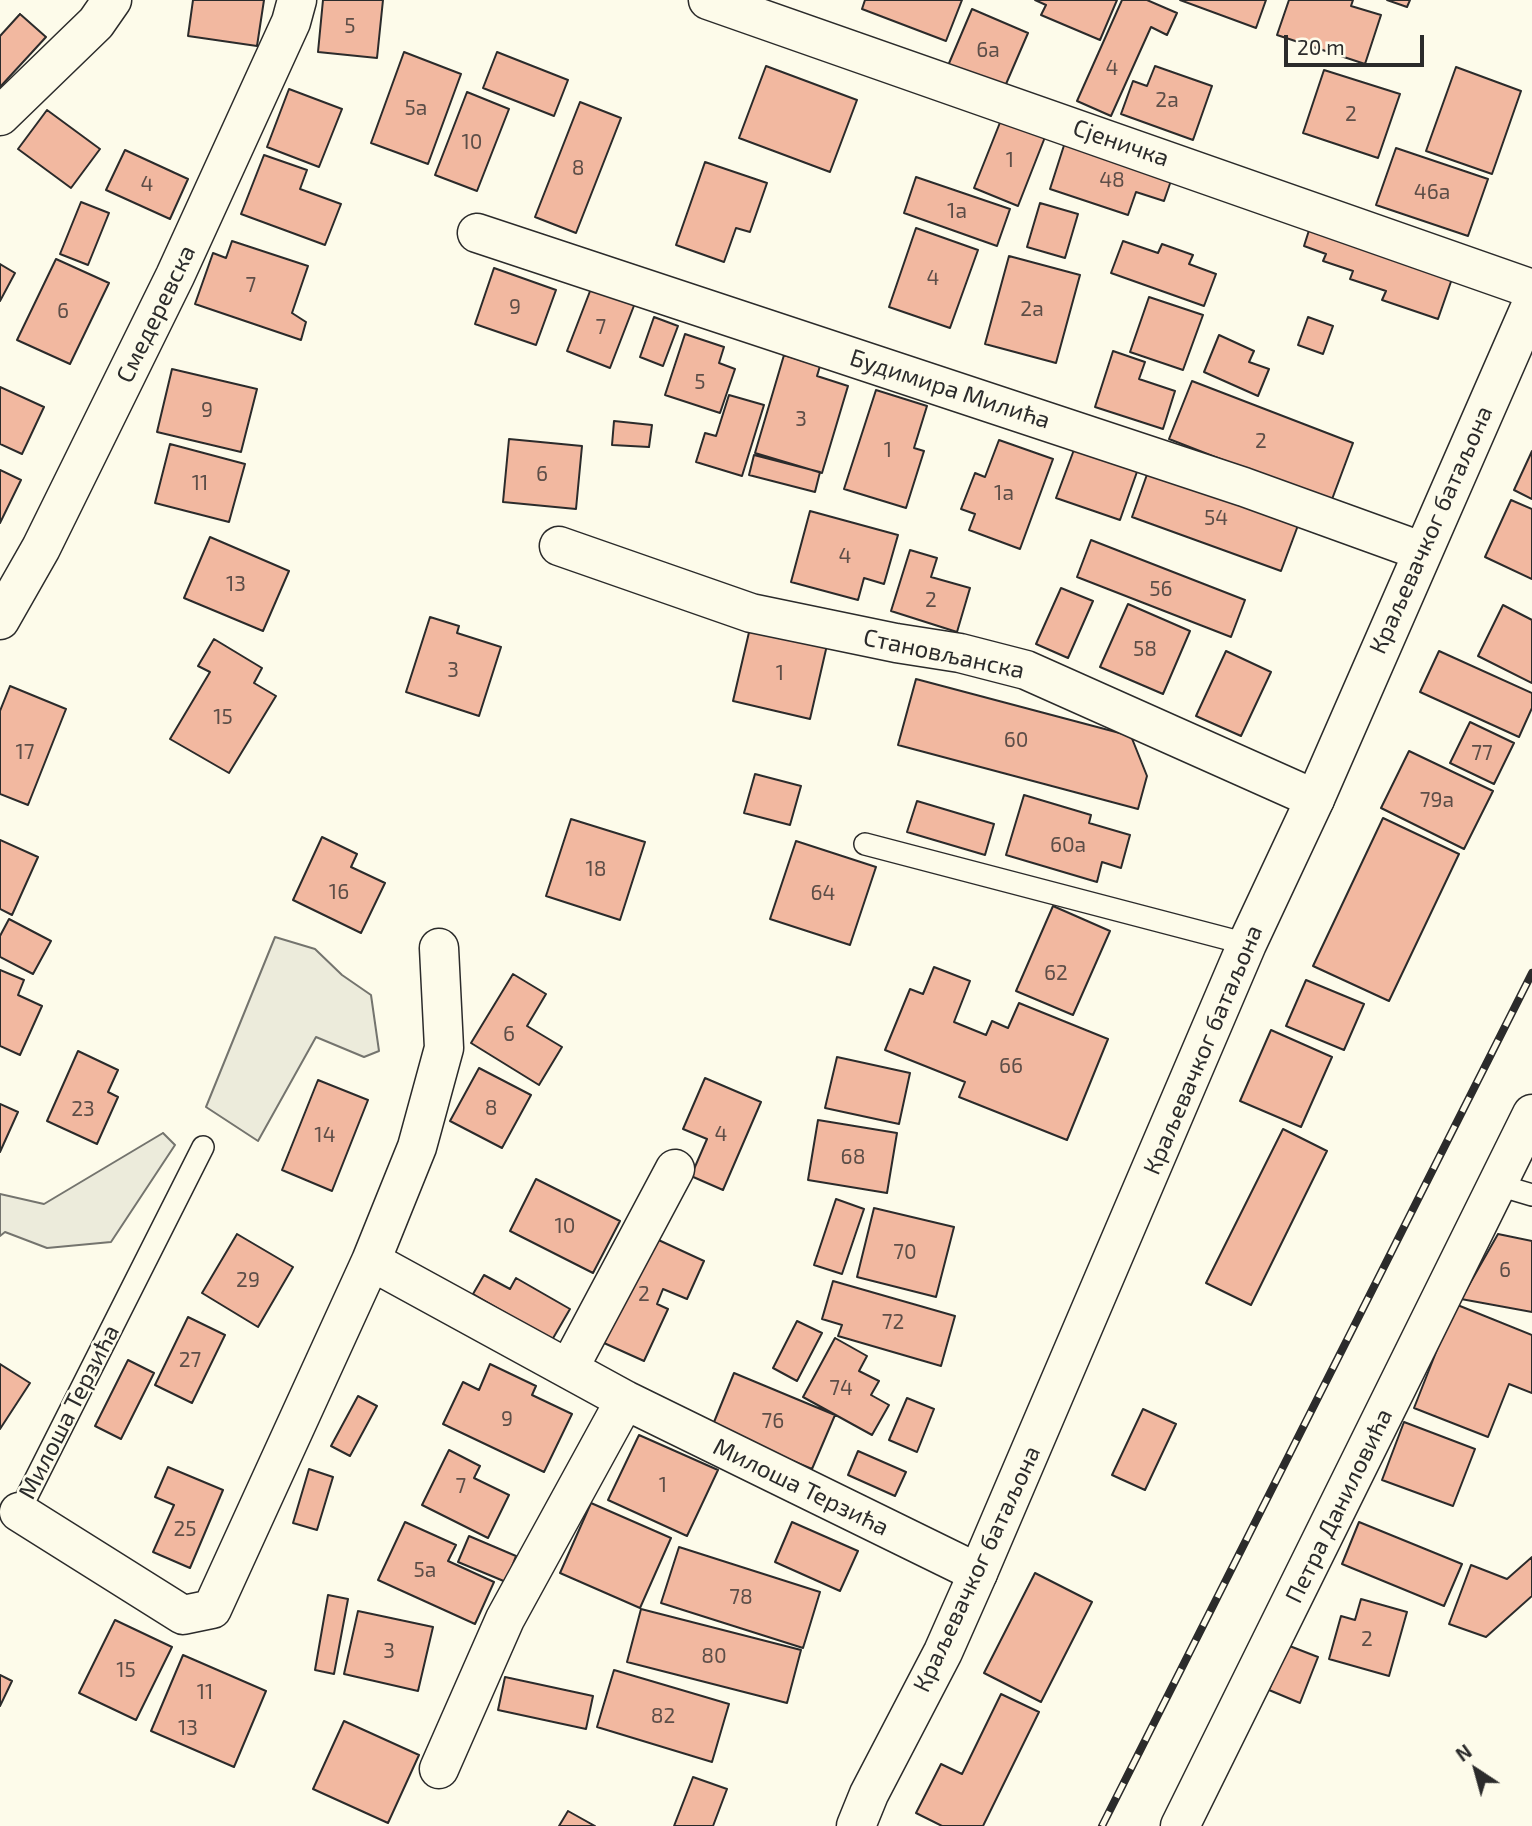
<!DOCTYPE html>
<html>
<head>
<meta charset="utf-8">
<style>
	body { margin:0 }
	#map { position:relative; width:1532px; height:1826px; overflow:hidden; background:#fdfbea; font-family:"Exo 2",sans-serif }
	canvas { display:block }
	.north { position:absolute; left:1441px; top:1735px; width:70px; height:70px; -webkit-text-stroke:5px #fdfbea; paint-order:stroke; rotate:324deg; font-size:19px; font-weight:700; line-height:28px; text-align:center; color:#2b2b2b }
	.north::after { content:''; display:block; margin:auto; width:24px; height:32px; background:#2b2b2b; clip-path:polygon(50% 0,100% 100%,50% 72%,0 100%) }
	.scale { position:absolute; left:1284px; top:35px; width:140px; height:32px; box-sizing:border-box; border:4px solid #2b2b2b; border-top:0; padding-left:9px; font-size:21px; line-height:24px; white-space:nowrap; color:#2b2b2b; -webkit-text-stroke:5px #fdfbea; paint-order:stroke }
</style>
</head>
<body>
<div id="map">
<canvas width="1532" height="1826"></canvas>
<div class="north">N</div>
<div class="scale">20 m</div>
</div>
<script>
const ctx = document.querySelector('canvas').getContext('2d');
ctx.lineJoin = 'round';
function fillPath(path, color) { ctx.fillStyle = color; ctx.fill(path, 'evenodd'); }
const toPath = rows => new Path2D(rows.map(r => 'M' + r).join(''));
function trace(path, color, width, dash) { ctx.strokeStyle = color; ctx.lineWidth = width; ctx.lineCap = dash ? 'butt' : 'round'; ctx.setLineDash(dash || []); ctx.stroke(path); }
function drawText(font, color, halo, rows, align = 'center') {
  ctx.font = font + ' "Exo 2",sans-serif'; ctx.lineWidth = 5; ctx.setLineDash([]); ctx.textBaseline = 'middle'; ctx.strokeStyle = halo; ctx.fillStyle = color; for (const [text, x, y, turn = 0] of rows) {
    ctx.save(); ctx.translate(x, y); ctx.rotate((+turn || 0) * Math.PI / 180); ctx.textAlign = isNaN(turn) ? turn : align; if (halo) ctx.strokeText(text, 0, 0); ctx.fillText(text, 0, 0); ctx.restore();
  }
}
const green = toPath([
	[275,937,315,949,342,975,371,995,379,1051,364,1057,316,1037,258,1141,206,1107,275,937],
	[163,1133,175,1145,111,1242,47,1248,5,1232,0,1236,0,1194,44,1204,163,1133]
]);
const building = toPath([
	[193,0,264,0,257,46,188,36,193,0],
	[323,0,383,0,377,58,318,52,323,0],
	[865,0,962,0,946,41,862,9,865,0],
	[1035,0,1117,0,1100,40,1041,15,1046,5,1035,0],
	[1122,0,1147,0,1177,13,1167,35,1151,27,1111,116,1077,101,1122,0],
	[1180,0,1266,0,1256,28,1180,0],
	[1289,0,1353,0,1351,6,1381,15,1365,64,1277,35,1289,0],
	[1387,0,1410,0,1407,7,1387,0],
	[972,9,1028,33,1003,91,947,68,972,9],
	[20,14,46,37,0,87,0,36,20,14],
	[404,52,461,74,428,164,371,143,404,52],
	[497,52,568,80,554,116,483,88,497,52],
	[766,66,857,100,830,172,739,138,766,66],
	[1155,66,1212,86,1193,140,1121,114,1133,81,1147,86,1155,66],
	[1456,67,1521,91,1492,174,1426,151,1456,67],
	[1324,70,1400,94,1378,158,1303,133,1324,70],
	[289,89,342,109,319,167,267,147,289,89],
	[467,92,509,109,477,191,435,175,467,92],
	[580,102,621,118,576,233,535,217,580,102],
	[47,110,100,149,71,188,18,149,47,110],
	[1003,115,1047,132,1018,206,974,188,1003,115],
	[1067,136,1174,172,1164,201,1136,192,1128,215,1050,189,1067,136],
	[1396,148,1488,179,1468,236,1376,205,1396,148],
	[125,150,188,179,170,219,106,190,125,150],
	[264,155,307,170,300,189,341,204,325,245,241,214,264,155],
	[705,162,767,183,750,232,736,228,724,262,676,245,705,162],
	[916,177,1010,209,997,246,904,213,916,177],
	[81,202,109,213,88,265,60,254,81,202],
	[1040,203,1078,214,1065,258,1027,247,1040,203],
	[1311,224,1454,273,1438,319,1382,300,1386,291,1350,279,1353,271,1323,261,1326,254,1304,246,1311,224],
	[916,228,978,250,950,328,889,307,916,228],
	[232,241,308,266,292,313,306,322,301,340,195,304,213,253,226,258,232,241],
	[1123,241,1158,253,1162,244,1193,255,1189,264,1216,274,1204,306,1111,273,1123,241],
	[1009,256,1080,275,1056,363,985,344,1009,256],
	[56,259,109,283,70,364,17,340,56,259],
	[0,264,15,273,0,301,0,264],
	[494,268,556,290,536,345,475,324,494,268],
	[592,286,635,303,610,368,567,351,592,286],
	[1149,297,1203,315,1183,370,1130,352,1149,297],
	[654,317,678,326,663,366,640,357,654,317],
	[1308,317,1333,326,1323,354,1298,345,1308,317],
	[685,334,724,347,719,363,735,369,720,413,665,395,685,334],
	[1219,335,1254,351,1249,362,1269,369,1258,396,1204,372,1219,335],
	[1113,351,1145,362,1139,379,1175,391,1163,429,1095,407,1113,351],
	[784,355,820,366,817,376,848,386,822,473,755,453,784,355],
	[172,369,257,389,241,452,157,432,172,369],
	[1192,381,1353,443,1331,502,1169,439,1192,381],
	[0,387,44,407,22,454,0,444,0,387],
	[876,390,927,406,914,448,924,451,906,508,844,489,876,390],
	[729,395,764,405,742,476,696,462,705,433,716,436,729,395],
	[614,421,652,425,649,447,612,445,614,421],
	[509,439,582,446,576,509,503,502,509,439],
	[999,440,1053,459,1020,549,969,530,975,514,961,509,975,473,985,477,999,440],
	[170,444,245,464,229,522,155,503,170,444],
	[1075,447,1138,469,1120,520,1056,498,1075,447],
	[1532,451,1532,499,1514,490,1532,451],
	[754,455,820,472,815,492,749,475,754,455],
	[1150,466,1300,520,1281,571,1132,517,1150,466],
	[0,470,21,480,0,523,0,470],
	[1511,500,1532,509,1532,579,1485,557,1511,500],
	[810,511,898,535,884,584,864,578,858,600,791,582,810,511],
	[210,537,289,571,263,631,184,598,210,537],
	[1091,540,1245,600,1231,637,1077,577,1091,540],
	[910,550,937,558,931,577,970,588,957,632,891,611,910,550],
	[1061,588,1093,601,1068,658,1036,644,1061,588],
	[1128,604,1190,631,1163,694,1100,667,1128,604],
	[1503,605,1532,620,1532,683,1478,656,1503,605],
	[430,617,459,626,457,633,501,647,479,716,406,692,430,617],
	[750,628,827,645,810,719,733,701,750,628],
	[214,639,262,668,254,683,276,696,229,773,170,739,210,672,198,666,214,639],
	[1226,651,1271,672,1241,736,1196,716,1226,651],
	[1439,651,1532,693,1532,708,1519,737,1420,692,1439,651],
	[916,679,1131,736,1147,776,1138,809,898,745,916,679],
	[10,686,66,709,28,805,0,794,0,711,10,686],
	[1470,722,1514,743,1494,784,1450,763,1470,722],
	[1409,751,1493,791,1464,849,1381,808,1409,751],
	[755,774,801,786,790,825,744,813,755,774],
	[1024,795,1091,815,1089,823,1130,835,1121,868,1102,862,1097,882,1006,855,1024,795],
	[917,801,994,824,985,855,907,832,917,801],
	[1383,818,1459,854,1389,1001,1313,966,1383,818],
	[571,819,645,842,620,920,546,896,571,819],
	[322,837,357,854,351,867,385,883,361,933,293,900,322,837],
	[0,840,38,857,12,915,0,909,0,840],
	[796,841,876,867,850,945,770,919,796,841],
	[1053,906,1110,931,1073,1015,1016,991,1053,906],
	[9,919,51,941,33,974,0,957,0,936,9,919],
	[934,967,970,981,954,1022,986,1035,992,1021,1008,1028,1019,1003,1108,1039,1067,1140,959,1097,965,1082,885,1050,910,989,923,994,934,967],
	[0,970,24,980,18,995,42,1006,20,1055,0,1046,0,970],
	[513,974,546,994,527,1026,562,1047,539,1085,471,1043,513,974],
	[1306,980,1364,1004,1344,1050,1286,1026,1306,980],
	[1271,1030,1332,1057,1301,1127,1240,1101,1271,1030],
	[78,1051,118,1070,108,1092,118,1097,97,1144,47,1121,78,1051],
	[837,1057,910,1073,899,1124,825,1108,837,1057],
	[479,1068,531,1095,502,1148,450,1121,479,1068],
	[705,1078,761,1102,723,1190,691,1176,707,1139,683,1129,705,1078],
	[318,1080,368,1100,332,1191,282,1170,318,1080],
	[0,1104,18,1112,0,1152,0,1104],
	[818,1120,897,1133,887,1193,808,1180,818,1120],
	[1283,1129,1327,1151,1251,1305,1206,1283,1283,1129],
	[536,1179,620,1221,593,1273,510,1231,536,1179],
	[836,1199,864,1209,842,1274,814,1265,836,1199],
	[874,1208,954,1227,936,1297,857,1277,874,1208],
	[237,1234,293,1267,258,1327,202,1293,237,1234],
	[1498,1234,1532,1241,1532,1312,1461,1299,1498,1234],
	[652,1237,704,1261,687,1299,663,1289,657,1304,668,1309,644,1361,604,1343,652,1237],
	[484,1275,510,1289,516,1278,570,1309,552,1340,473,1294,484,1275],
	[833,1281,955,1316,941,1366,838,1336,842,1325,822,1319,833,1281],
	[1455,1304,1532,1335,1532,1393,1509,1384,1488,1437,1414,1408,1455,1304],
	[188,1317,225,1335,192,1403,155,1385,188,1317],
	[797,1321,822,1333,797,1381,773,1368,797,1321],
	[835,1338,867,1356,859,1371,879,1381,871,1395,889,1405,872,1435,803,1397,835,1338],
	[128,1360,154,1373,121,1439,95,1426,128,1360],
	[0,1364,30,1383,0,1429,0,1364],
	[490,1364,536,1386,532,1395,572,1414,544,1472,443,1424,463,1382,479,1390,490,1364],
	[734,1373,835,1415,812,1469,712,1427,734,1373],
	[358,1396,377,1406,350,1456,331,1446,358,1396],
	[907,1398,934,1409,917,1452,889,1440,907,1398],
	[1143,1409,1176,1424,1145,1490,1112,1475,1143,1409],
	[1404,1422,1475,1449,1453,1506,1382,1480,1404,1422],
	[639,1435,718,1470,687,1536,608,1500,639,1435],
	[449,1450,480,1466,474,1478,509,1495,488,1538,422,1505,449,1450],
	[858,1451,906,1472,895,1496,848,1475,858,1451],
	[168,1467,223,1490,190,1568,153,1552,174,1505,155,1497,168,1467],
	[309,1469,333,1477,317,1530,293,1523,309,1469],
	[591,1503,671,1538,640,1608,560,1573,591,1503],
	[405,1522,456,1545,448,1561,494,1582,475,1624,378,1580,405,1522],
	[792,1522,858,1551,840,1591,775,1562,792,1522],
	[1359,1522,1462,1564,1444,1606,1342,1564,1359,1522],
	[469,1536,516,1556,506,1582,458,1562,469,1536],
	[679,1547,820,1592,803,1648,661,1603,679,1547],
	[1532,1557,1532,1596,1486,1637,1449,1624,1471,1565,1507,1579,1532,1557],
	[1035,1573,1092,1602,1041,1702,984,1673,1035,1573],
	[328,1595,348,1599,334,1674,315,1670,328,1595],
	[1361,1599,1407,1612,1389,1676,1329,1659,1341,1616,1355,1620,1361,1599],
	[641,1609,801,1650,787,1703,627,1662,641,1609],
	[358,1611,433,1627,418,1691,344,1674,358,1611],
	[115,1620,172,1647,136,1720,79,1693,115,1620],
	[1287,1645,1318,1657,1300,1703,1269,1690,1287,1645],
	[183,1655,266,1691,234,1767,151,1731,183,1655],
	[614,1670,729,1704,712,1762,597,1727,614,1670],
	[0,1675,12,1681,0,1706,0,1675],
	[505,1677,593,1696,586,1729,498,1710,505,1677],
	[1001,1694,1039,1712,983,1826,942,1826,916,1813,941,1764,962,1774,1001,1694],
	[344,1721,419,1755,388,1823,313,1789,344,1721],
	[693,1777,727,1789,713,1826,674,1826,693,1777],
	[568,1811,595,1826,559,1826,568,1811]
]);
const lane = toPath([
	[865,844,1247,944],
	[1495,1184,1532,1195],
	[19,1512,203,1147]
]);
const street = toPath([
	[708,0,1532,289],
	[0,116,96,23,112,0],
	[477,233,1244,487,1421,551],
	[559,546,751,613,896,643,960,653,1026,670,1315,799],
	[0,620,41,548,175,276,291,22,297,0],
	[371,1261,417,1147,444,1048,439,948],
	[569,1368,675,1169],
	[19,1512,183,1615,212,1609,371,1261,625,1400,978,1573],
	[439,1769,505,1619,625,1400],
	[1180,1826,1532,1114]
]);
const primary = toPath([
	[856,1826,869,1794,943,1652,978,1573,1247,944,1315,799,1532,303]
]);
const rail = toPath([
	[1102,1826,1532,973]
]);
const numberNames = [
	["5",350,26],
	["6a",988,50],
	["4",1112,68],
	["2a",1167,100],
	["5a",416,108],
	["2",1351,114],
	["10",472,142],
	["1",1010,160],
	["8",578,168],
	["48",1112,180],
	["4",147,184],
	["46a",1432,192],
	["1a",957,211],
	["4",933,278],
	["7",251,285],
	["9",515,307],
	["2a",1032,309],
	["6",63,311],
	["7",601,327],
	["5",700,382],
	["9",207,410],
	["3",801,419],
	["2",1261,441],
	["1",888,450],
	["6",542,474],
	["11",200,483],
	["1a",1004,493],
	["54",1216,518],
	["4",845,556],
	["13",236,584],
	["56",1161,589],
	["2",931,600],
	["58",1145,649],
	["3",453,670],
	["1",780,673],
	["15",223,717],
	["60",1016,740],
	["17",25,752],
	["77",1482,753],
	["79a",1437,800],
	["60a",1068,845],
	["18",596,869],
	["16",339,892],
	["64",823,893],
	["62",1056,973],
	["6",509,1034],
	["66",1011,1066],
	["8",491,1108],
	["23",83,1109],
	["4",721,1134],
	["14",325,1135],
	["68",853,1157],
	["10",565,1226],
	["70",905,1252],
	["6",1505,1270],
	["29",248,1280],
	["2",644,1294],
	["72",893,1322],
	["27",190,1360],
	["74",841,1388],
	["9",507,1419],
	["76",773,1421],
	["1",663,1485],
	["7",461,1486],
	["25",185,1529],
	["5a",425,1570],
	["78",741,1597],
	["2",1367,1639],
	["3",389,1651],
	["80",714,1656],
	["15",126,1670],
	["11",205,1692],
	["82",663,1716],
	["13",188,1728]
];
const streetNames = [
	["Сјеничка",1121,143,19],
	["Смедеревска",156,314,-64],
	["Будимира Милића",950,389,18],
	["Краљевачког батаљона",1431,530,-66],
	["Становљанска",944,654,12],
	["Краљевачког батаљона",1203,1050,-67],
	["Милоша Терзића",69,1412,-63],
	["Милоша Терзића",801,1487,26],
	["Петра Даниловића",1339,1506,-64],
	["Краљевачког батаљона",977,1569,-65]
];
fillPath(green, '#ecebdb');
trace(green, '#74746e', 2);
fillPath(building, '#f2b8a0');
trace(building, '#2b2b2b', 2);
trace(lane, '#2b2b2b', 24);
trace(street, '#2b2b2b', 41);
trace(primary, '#2b2b2b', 41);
trace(lane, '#fdfbea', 21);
trace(street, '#fdfbea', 38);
trace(primary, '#fdfbea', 38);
trace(rail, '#2b2b2b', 8);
trace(rail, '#fdfbea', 5, [16]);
drawText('21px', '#5d4e48', null, numberNames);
drawText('24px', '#2b2b2b', '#fdfbea', streetNames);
</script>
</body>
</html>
